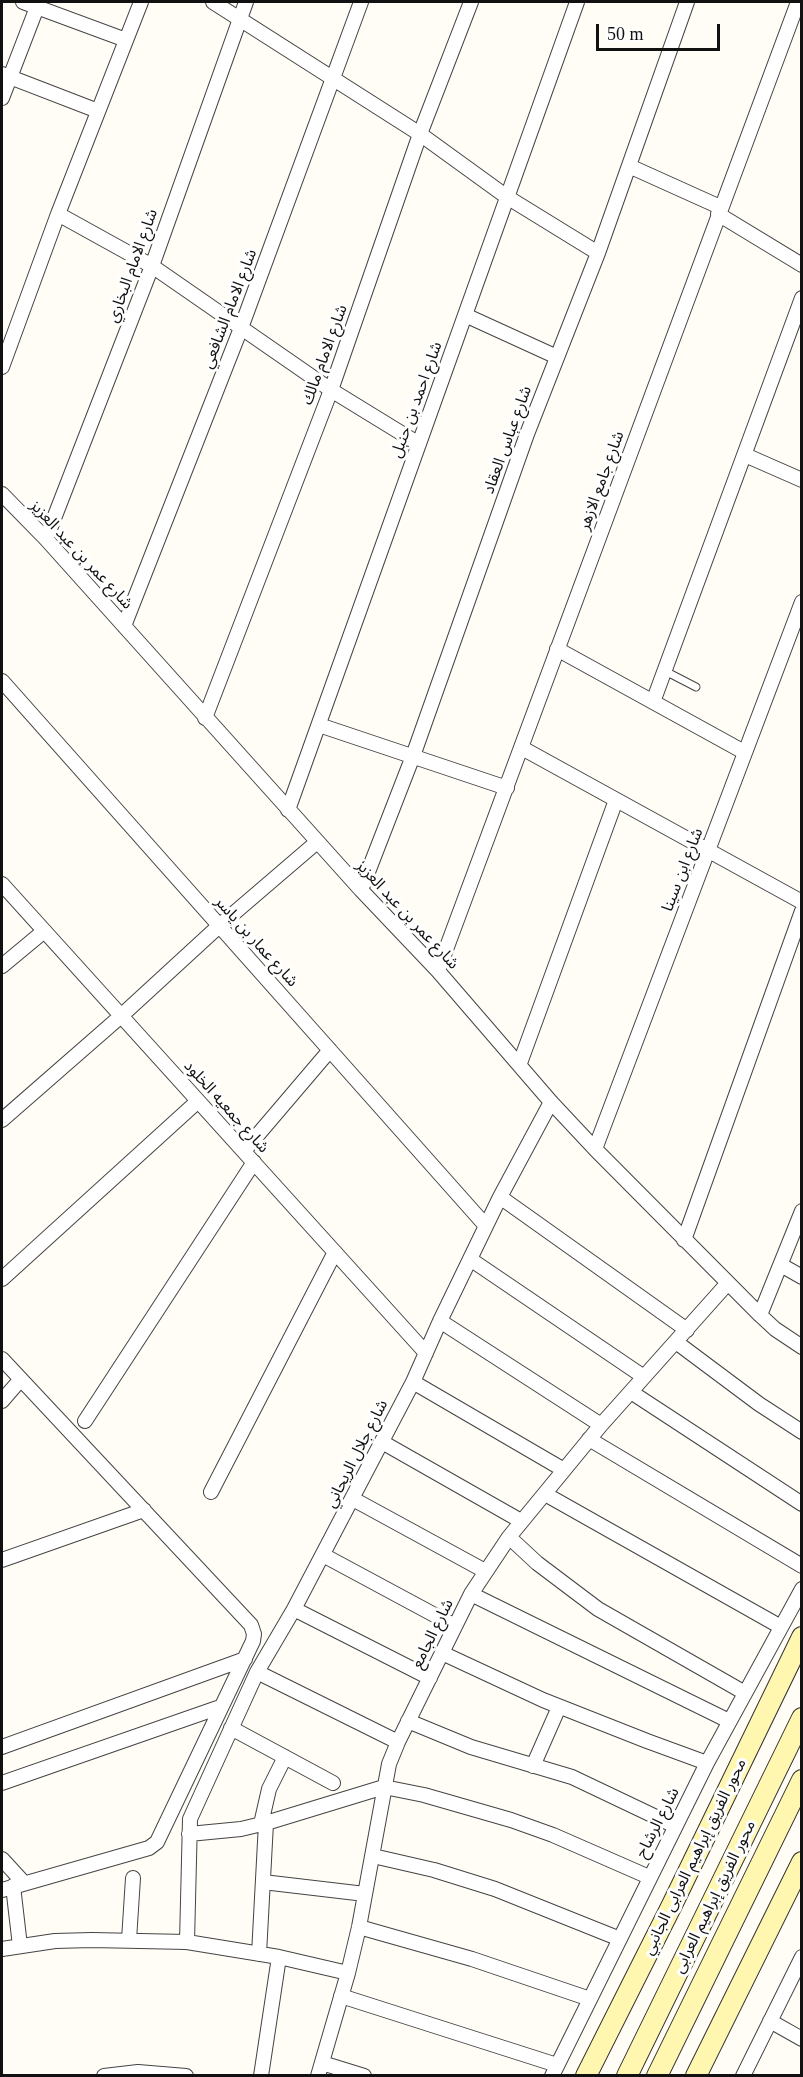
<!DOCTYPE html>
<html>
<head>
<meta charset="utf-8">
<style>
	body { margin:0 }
	#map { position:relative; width:803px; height:2077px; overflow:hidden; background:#fffdf5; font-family:"Times New Roman",serif }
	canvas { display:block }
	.frame { position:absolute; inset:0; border:3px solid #111; pointer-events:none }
	.scale { position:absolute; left:596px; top:24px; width:124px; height:27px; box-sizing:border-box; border:3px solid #111; border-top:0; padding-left:8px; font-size:18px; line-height:21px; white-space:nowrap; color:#111; -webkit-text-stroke:4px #fff; paint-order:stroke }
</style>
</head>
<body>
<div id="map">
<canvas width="803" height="2077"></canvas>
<div class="frame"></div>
<div class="scale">50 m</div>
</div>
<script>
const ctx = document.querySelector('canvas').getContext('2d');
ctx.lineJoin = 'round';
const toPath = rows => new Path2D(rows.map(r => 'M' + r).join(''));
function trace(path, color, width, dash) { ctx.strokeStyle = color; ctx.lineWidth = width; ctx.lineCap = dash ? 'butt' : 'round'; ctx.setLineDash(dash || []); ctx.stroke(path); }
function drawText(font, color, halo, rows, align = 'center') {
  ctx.font = font + ' "Times New Roman","Noto Sans Arabic",serif'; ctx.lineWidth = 6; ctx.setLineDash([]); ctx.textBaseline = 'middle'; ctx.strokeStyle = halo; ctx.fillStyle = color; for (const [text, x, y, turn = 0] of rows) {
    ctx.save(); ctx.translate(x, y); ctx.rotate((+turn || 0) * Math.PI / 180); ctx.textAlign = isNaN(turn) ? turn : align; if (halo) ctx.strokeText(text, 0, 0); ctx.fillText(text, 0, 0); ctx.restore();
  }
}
const lane = toPath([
	[665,671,696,687]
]);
const street = toPath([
	[23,2,126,40],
	[213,2,420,134,507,197,598,253],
	[2,74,98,111],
	[2,98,39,2],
	[629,166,720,207],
	[58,214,152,266,331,390,419,444],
	[718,214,802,265],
	[465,315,557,357],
	[2,367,58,214,141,2],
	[745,455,802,480],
	[2,494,46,539,361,890,438,971,551,1102,595,1149,760,1315,775,1329,802,1347],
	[46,539,152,266,246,2],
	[124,626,241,328,361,2],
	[557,649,744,752],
	[2,681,486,1226],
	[653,702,802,298],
	[205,718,331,390,420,134,471,2],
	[319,725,507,788],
	[522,748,802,902],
	[288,810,577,2],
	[2,884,426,1353],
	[361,890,413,756,527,434,598,253,687,2],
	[2,966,43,932],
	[438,971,798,2],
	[520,1063,616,800],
	[2,1120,121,1016,219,926,317,842],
	[595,1149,802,602],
	[244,1151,330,1050],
	[500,1197,687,1330],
	[684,1240,802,911],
	[470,1259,644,1377],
	[781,1265,802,1277],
	[2,1279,198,1101],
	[760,1315,802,1211],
	[440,1321,601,1425],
	[676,1342,759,1404,802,1432],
	[2,1359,251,1625,254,1634,253,1641,157,1842,149,1848,2,1890],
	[413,1382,564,1470],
	[631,1392,802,1504],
	[2,1401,21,1379],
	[85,1421,254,1162],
	[589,1439,802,1566],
	[382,1442,521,1521],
	[211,1492,335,1252],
	[545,1494,781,1627],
	[353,1499,485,1571],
	[509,1537,537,1563,598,1609,745,1693],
	[323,1555,455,1626],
	[2,1560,144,1510],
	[471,1594,729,1721],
	[294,1609,430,1678],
	[442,1653,543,1700,647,1741,707,1763],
	[257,1672,398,1742],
	[408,1721,471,1747,572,1777,675,1826],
	[231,1728,333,1783],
	[2,1747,245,1659],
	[533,1766,559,1707],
	[2,1783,220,1707],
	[261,1824,269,1789,285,1757],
	[189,1834,241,1829,266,1823,384,1787,424,1795,511,1820,553,1835,649,1877],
	[373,1856,434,1870,495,1889,620,1939],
	[2,1859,24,1883],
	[263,1882,365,1894],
	[13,1886,20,1946],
	[359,1927,472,1959,590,1999],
	[129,1940,133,1878],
	[187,1942,190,1819,257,1672,294,1609,413,1382,440,1321,500,1197,551,1102],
	[2,1949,55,1941,92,1940,187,1942,279,1957,348,1973],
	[259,1954,266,1823],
	[341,1996,557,2065],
	[770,2021,802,2039],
	[322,2063,364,2076],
	[104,2076,138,2072,186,2076],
	[261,2076,279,1957],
	[318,2076,348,1973,359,1927,389,1764,398,1742,471,1594,509,1537,601,1425,727,1284],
	[552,2076,707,1763,802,1589],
	[743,2076,802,1957]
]);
const secondary = toPath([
	[586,2076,672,1905,802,1637],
	[627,2076,802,1718],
	[657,2076,802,1780],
	[696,2076,802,1862]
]);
const streetNames = [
	["شارع الامام البخاري",133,266,-70],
	["شارع الامام الشافعي",230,309,-69],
	["شارع الامام مالك",325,355,-70],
	["شارع احمد بن حنبل",417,400,-70],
	["شارع عباس العقاد",508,440,-70],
	["شارع جامع الازهر",602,481,-70],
	["شارع عمر بن عبد العزيز",81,555,47],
	["شارع ابن سينا",683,870,-69],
	["شارع عمر بن عبد العزيز",407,915,47],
	["شارع عمار بن ياسر",256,942,48],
	["شارع جمعيه الخلود",226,1107,48],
	["شارع جلال الريحاني",357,1454,-63],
	["شارع الجامع",433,1634,-64],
	["شارع الرشاح",658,1823,-63],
	["محور الفريق إبراهيم العرابى الجانبي",695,1857,-64],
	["محور الفريق إبراهيم العرابى",715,1897,-64]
];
trace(lane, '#444', 9);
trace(street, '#444', 16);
trace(secondary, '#333', 22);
trace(lane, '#fff', 7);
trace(street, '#fff', 14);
trace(secondary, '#fff6b0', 20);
drawText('16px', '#111', '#fff', streetNames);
</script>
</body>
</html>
